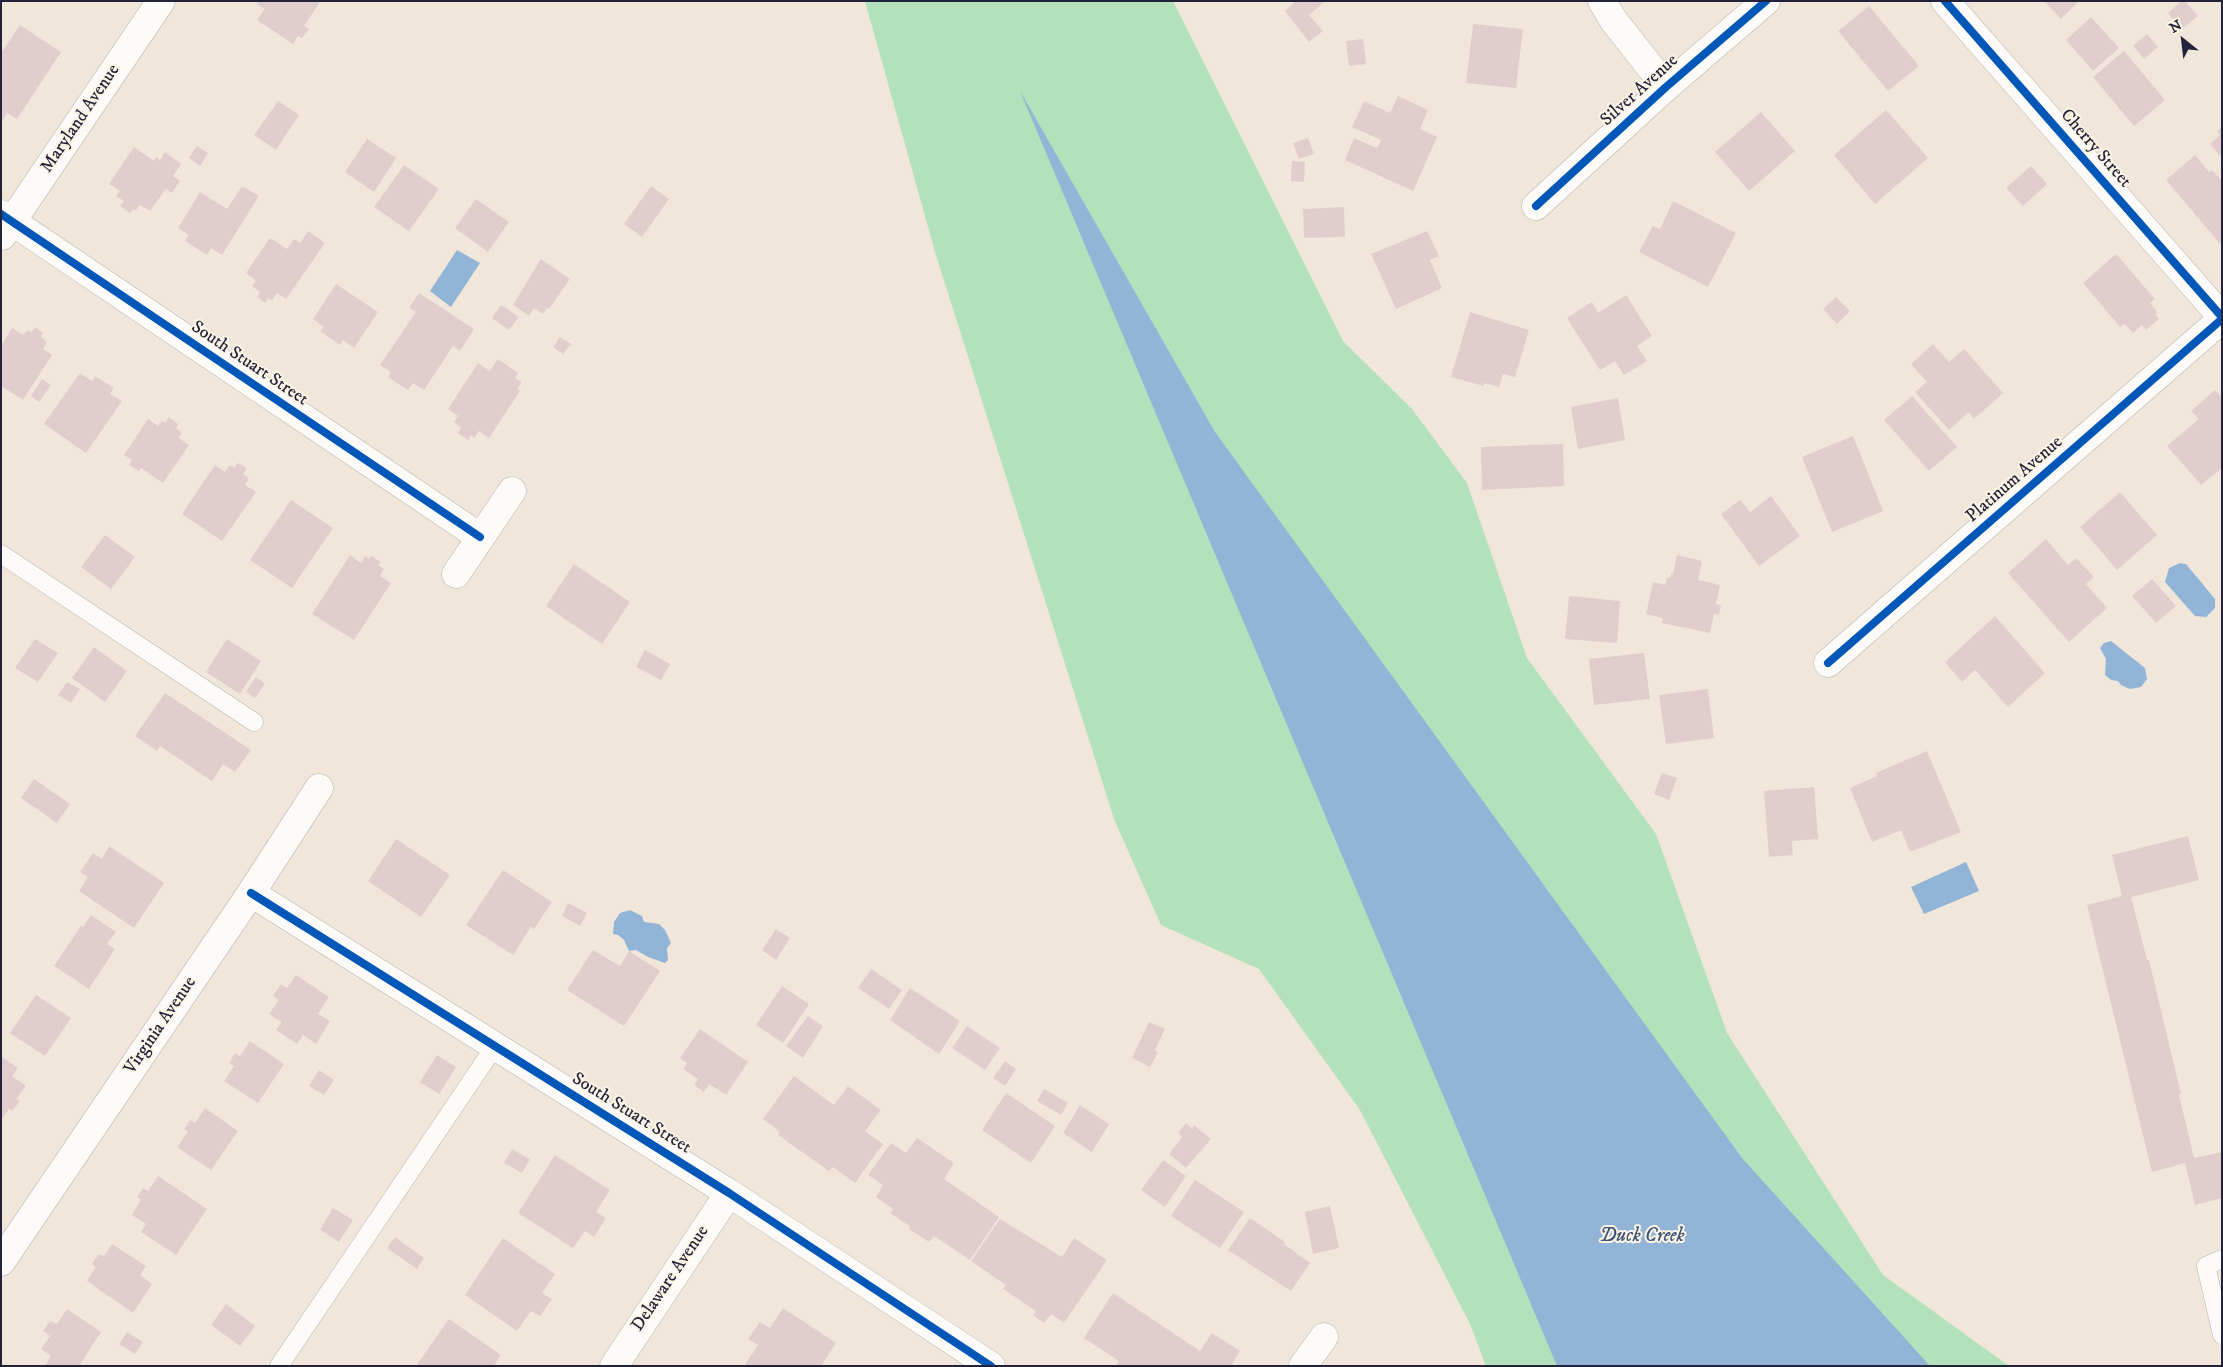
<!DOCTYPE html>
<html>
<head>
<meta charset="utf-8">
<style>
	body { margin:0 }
	#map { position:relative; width:2223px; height:1367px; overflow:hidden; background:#f0e7da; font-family:"IM FELL DW Pica",serif }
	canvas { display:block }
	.frame { position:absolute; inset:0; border:2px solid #22223b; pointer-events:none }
	.north { position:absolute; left:2158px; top:15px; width:50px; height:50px; -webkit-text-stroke:4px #fcf5e5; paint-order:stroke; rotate:331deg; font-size:14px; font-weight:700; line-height:20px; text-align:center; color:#22223b }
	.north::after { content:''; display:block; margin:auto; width:18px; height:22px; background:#22223b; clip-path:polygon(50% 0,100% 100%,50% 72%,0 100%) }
</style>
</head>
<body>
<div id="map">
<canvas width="2223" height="1367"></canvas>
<div class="frame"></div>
<div class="north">N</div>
</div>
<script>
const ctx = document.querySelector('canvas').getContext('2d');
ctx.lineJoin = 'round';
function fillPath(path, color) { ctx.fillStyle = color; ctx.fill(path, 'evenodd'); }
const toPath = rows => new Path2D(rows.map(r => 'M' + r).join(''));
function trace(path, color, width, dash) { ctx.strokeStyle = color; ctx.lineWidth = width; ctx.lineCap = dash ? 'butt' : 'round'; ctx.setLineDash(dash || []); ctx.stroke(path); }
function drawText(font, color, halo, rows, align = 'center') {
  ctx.font = font + ' "IM FELL DW Pica",serif'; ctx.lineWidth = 4; ctx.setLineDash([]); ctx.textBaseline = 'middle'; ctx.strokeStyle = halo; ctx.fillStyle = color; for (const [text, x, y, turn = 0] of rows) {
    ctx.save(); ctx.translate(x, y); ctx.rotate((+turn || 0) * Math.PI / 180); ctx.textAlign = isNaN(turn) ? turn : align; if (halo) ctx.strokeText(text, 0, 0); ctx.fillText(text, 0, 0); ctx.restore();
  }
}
const green = toPath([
	[865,1,1173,1,1343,341,1412,409,1467,483,1527,658,1656,834,1727,1033,1883,1275,2009,1366,1486,1366,1470,1324,1360,1110,1259,969,1161,925,1114,819,935,252]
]);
const water = toPath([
	[1020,91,1215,432,1742,1158,1930,1366,1557,1366],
	[457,250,480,263,451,307,430,291],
	[2180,563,2186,564,2215,599,2215,608,2206,617,2195,616,2165,582,2169,568],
	[2111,641,2145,668,2147,679,2141,687,2130,689,2121,685,2118,681,2111,680,2105,675,2106,659,2100,648,2104,643],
	[1966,862,1979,891,1924,914,1911,887],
	[630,910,642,916,644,922,659,924,665,930,671,943,667,948,668,960,665,963,648,957,636,950,629,951,624,940,618,935,613,934,614,922,620,913]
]);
const building = toPath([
	[259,1,319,1,320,2,304,26,309,29,302,38,298,36,293,44,257,20,265,9,257,4],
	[1296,1,1322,1,1323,3,1309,15,1323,31,1309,42,1285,11],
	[2044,1,2079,1,2061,19],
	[2182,1,2185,1,2198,16,2182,29,2168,13],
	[1869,6,1919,66,1888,91,1838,31],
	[2091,17,2119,48,2093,71,2066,40],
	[1473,24,1523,29,1516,88,1466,83],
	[20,25,61,52,17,119,7,113,3,120,1,119,1,53],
	[2147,34,2158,47,2144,59,2133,46],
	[1363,39,1366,64,1349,66,1346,41],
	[2124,51,2165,100,2134,126,2093,77],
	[1398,96,1428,110,1420,129,1437,137,1413,191,1345,160,1354,138,1377,148,1381,140,1352,127,1364,101,1390,113],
	[278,101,299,115,276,150,254,135],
	[1886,110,1928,158,1875,204,1834,155],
	[1761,112,1795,151,1749,191,1715,152],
	[2222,127,2222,158,2210,144,2220,135,2217,131],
	[1308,138,1314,154,1299,159,1293,143],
	[367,139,396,158,374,192,345,172],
	[197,146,208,153,200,166,189,158],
	[134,147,154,161,156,157,160,160,165,152,181,164,173,176,180,181,172,193,166,189,150,211,140,205,136,210,133,209,130,213,120,206,124,201,116,196,120,191,109,184],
	[2195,155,2209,172,2212,170,2222,181,2222,246,2166,180],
	[1292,161,1305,162,1304,182,1291,181],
	[404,165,439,189,409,231,374,207],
	[2031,166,2047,184,2023,206,2006,188],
	[242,186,259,196,222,255,211,248,207,255,185,241,189,235,178,228,200,192,227,209],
	[651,186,669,199,642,237,624,224],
	[476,199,509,222,488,252,455,228],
	[1673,201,1736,233,1708,287,1639,252,1653,226,1660,229],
	[1344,207,1345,237,1304,238,1303,209],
	[308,231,325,243,286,299,277,293,272,300,269,298,265,303,257,297,260,292,252,286,256,281,246,273,270,238,287,249,294,239,300,243],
	[1427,231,1439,256,1430,260,1442,288,1396,309,1371,254],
	[2116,254,2155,299,2150,303,2157,312,2155,314,2159,319,2146,330,2142,325,2133,333,2125,324,2120,327,2083,283],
	[541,259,570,279,549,309,547,308,543,314,534,308,529,316,513,305],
	[336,284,378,312,354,348,343,340,340,345,320,331,324,327,313,319],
	[419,293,474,329,460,351,453,346,424,390,413,383,408,390,388,377,391,372,380,365,416,312,409,308],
	[1626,295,1652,336,1637,346,1647,361,1624,375,1615,361,1600,370,1567,318,1592,302,1598,313],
	[1836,297,1850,311,1837,324,1823,309],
	[501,305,519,317,509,330,492,318],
	[1470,312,1529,330,1515,377,1503,374,1499,387,1484,383,1484,386,1451,377],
	[35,327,43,333,41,337,47,342,43,349,52,355,23,400,1,386,1,346,12,328,23,335,28,330,32,332],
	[560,337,571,344,563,354,553,347],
	[1933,344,1949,362,1964,349,2003,393,1974,419,1969,412,1949,430,1915,392,1927,382,1911,364],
	[498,359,518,373,515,378,522,382,517,389,520,391,489,438,479,431,474,438,471,435,468,440,458,433,461,428,454,422,458,416,448,409,478,363,490,371],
	[80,373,92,381,95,376,114,388,110,394,122,401,86,453,44,424],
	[42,379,51,385,39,402,31,396],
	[2215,390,2222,398,2222,468,2201,485,2167,446,2199,419,2191,411],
	[1912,396,1957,447,1929,471,1884,420],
	[1618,398,1625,440,1578,449,1571,407],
	[169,417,178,424,176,428,182,433,179,438,189,445,163,483,141,468,139,471,129,465,132,460,124,455,148,419,158,426,162,421,165,423],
	[1853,436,1883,511,1832,532,1802,457],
	[1563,444,1564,486,1482,490,1481,447],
	[238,463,247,468,243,474,249,478,245,485,256,492,222,541,182,514,215,465,225,472,230,465,234,468],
	[2120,492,2157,535,2117,570,2080,527],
	[1771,496,1800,536,1759,566,1721,514,1740,500,1750,512],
	[291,500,333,528,292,588,250,560],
	[105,535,135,557,111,589,81,567],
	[2046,539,2068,565,2076,558,2094,577,2086,584,2107,608,2069,642,2008,573],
	[350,555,361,563,365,556,369,559,371,556,381,562,378,565,384,569,380,576,391,583,354,640,312,614],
	[1677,555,1702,561,1698,580,1720,585,1716,604,1721,605,1719,615,1714,614,1710,633,1662,623,1663,618,1646,614,1653,582,1665,585,1667,578,1670,578,1671,573,1673,574],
	[574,564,630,602,602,644,546,606],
	[2152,579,2176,606,2156,623,2132,596],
	[1569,596,1620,601,1617,643,1565,639],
	[1995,616,2045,673,2008,707,1975,670,1962,682,1945,662],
	[35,639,58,653,38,682,15,668],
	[227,639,261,661,240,694,206,672],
	[94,647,127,671,105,702,72,678],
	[645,650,670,664,661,680,636,667],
	[1644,653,1650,699,1594,705,1589,659],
	[256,677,265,684,255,698,246,692],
	[67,682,80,689,71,703,58,695],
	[1708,689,1714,738,1666,744,1659,695],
	[165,693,251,750,235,772,223,764,212,781,160,746,157,751,135,736],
	[1927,751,1961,832,1910,852,1901,830,1872,842,1850,788,1877,776,1876,773],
	[1662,773,1677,778,1669,800,1654,794],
	[34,779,70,804,57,823,21,798],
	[1814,787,1818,839,1792,841,1793,855,1769,857,1764,791],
	[2188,836,2199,880,2131,897,2147,960,2149,960,2181,1094,2179,1095,2194,1158,2222,1152,2222,1198,2195,1205,2185,1163,2152,1172,2087,905,2122,896,2112,855],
	[396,839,450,875,421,917,368,881],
	[109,846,164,883,134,928,79,891,88,877,80,872,93,853,102,859],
	[503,870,552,902,534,929,531,927,513,955,466,925],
	[568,903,587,913,580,926,562,916],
	[91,915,116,932,107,944,115,949,89,989,54,966,81,926,83,927],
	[776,929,790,938,776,960,762,950],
	[593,950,620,966,629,951,660,971,624,1026,567,990],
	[871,969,902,990,889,1009,858,988],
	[296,975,329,997,318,1014,330,1021,316,1044,303,1035,297,1044,276,1030,282,1022,269,1014,279,1000,273,996,281,984,287,988],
	[782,986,809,1004,783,1043,756,1025],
	[910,988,960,1021,939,1054,890,1020],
	[36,995,71,1018,45,1056,10,1033],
	[808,1016,823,1026,803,1058,786,1046],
	[1149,1022,1165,1029,1155,1050,1158,1052,1150,1067,1132,1058],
	[967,1026,1000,1048,985,1070,952,1048],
	[700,1029,748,1062,726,1095,709,1084,704,1092,694,1085,698,1079,683,1069,687,1063,680,1058],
	[250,1041,284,1064,258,1103,224,1081,234,1066,229,1063,235,1053,240,1056],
	[437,1055,456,1067,439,1094,420,1082],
	[1,1056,18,1068,12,1076,26,1086,16,1099,20,1101,12,1111,9,1109,1,1120],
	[1005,1061,1016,1069,1005,1086,993,1078],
	[319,1070,334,1080,324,1095,309,1086],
	[794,1076,834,1105,848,1086,881,1110,865,1131,883,1144,855,1183,833,1167,829,1171,778,1135,780,1132,763,1119],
	[1044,1089,1068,1103,1061,1115,1037,1101],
	[1006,1093,1055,1126,1031,1163,982,1130],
	[1080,1105,1109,1124,1092,1152,1063,1133],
	[205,1108,238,1131,211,1170,177,1147,188,1132,184,1129,190,1120,195,1123],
	[1186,1123,1192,1129,1194,1125,1211,1139,1186,1168,1169,1154,1182,1137,1178,1133],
	[917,1138,954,1163,944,1179,999,1217,970,1260,934,1236,929,1242,909,1229,911,1227,890,1213,893,1209,876,1197,883,1185,868,1175,891,1143,906,1153],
	[512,1149,530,1159,522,1173,504,1163],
	[555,1155,610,1190,596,1212,606,1218,594,1237,585,1231,573,1248,518,1213],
	[1163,1160,1186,1176,1165,1207,1141,1190],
	[158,1176,207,1209,176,1255,141,1232,146,1224,132,1215,141,1200,137,1197,143,1188,148,1191],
	[1195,1180,1244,1212,1220,1248,1171,1216],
	[1330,1206,1339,1248,1313,1254,1305,1212],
	[333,1208,353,1220,339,1242,320,1230],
	[1250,1218,1285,1242,1284,1244,1310,1263,1291,1291,1228,1250],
	[1000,1219,1062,1257,1074,1238,1107,1260,1064,1323,1051,1314,1044,1323,1033,1315,1036,1311,1003,1289,1006,1285,971,1261],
	[395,1237,424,1258,417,1269,387,1248],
	[503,1238,555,1274,542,1293,552,1299,540,1316,531,1311,517,1331,465,1295],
	[112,1244,146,1266,140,1275,152,1284,133,1313,87,1281,96,1267,92,1264,99,1254,104,1256],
	[1113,1293,1200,1351,1212,1333,1240,1351,1231,1366,1116,1366,1119,1361,1084,1338],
	[226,1304,255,1326,240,1346,211,1325],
	[783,1308,836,1343,821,1366,745,1365,758,1345,748,1339,760,1322,770,1328],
	[67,1309,101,1332,79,1366,45,1366,51,1356,41,1349,50,1336,43,1331,50,1321,57,1324],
	[449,1319,501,1355,494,1366,416,1366],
	[127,1332,143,1342,135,1354,119,1344]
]);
const service = toPath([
	[1,554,254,722],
	[2222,1259,2206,1266,2222,1335],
	[279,1366,495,1046]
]);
const minor = toPath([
	[1602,1,1614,21,1666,87],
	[1945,1,2222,317],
	[1536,206,1666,87,1766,1],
	[1,214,480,537],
	[2,236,161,1],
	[456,574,512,491],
	[1828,663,2222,319],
	[251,893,729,1193,991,1366],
	[1,1262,251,893,319,788],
	[614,1366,729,1193],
	[1303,1366,1324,1337]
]);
const cycleway = toPath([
	[1945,1,2222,317],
	[1536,206,1666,87,1766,1],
	[1,214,480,537],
	[1828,663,2222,319],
	[251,893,729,1193,991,1366]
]);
const streetNames = [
	["Silver Avenue",1640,91,-42],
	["Maryland Avenue",81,119,-56],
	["Cherry Street",2095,149,49],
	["South Stuart Street",249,364,34],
	["Platinum Avenue",2015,480,-41],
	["Virginia Avenue",161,1026,-56],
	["South Stuart Street",631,1114,32],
	["Delaware Avenue",671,1279,-56]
];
const waterNames = [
	["Duck Creek",1642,1237]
];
fillPath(green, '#b3e1bb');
fillPath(water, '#92b5d7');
fillPath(building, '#e1cdce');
trace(service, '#b8b3ad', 19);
trace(minor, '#b8b3ad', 29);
trace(service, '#fdfbf9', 18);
trace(minor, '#fdfbf9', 28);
trace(cycleway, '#0057b8', 8);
drawText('18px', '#22223b', '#fcf5e5', streetNames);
drawText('italic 19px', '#3e5479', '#fcf5e5', waterNames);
</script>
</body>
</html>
